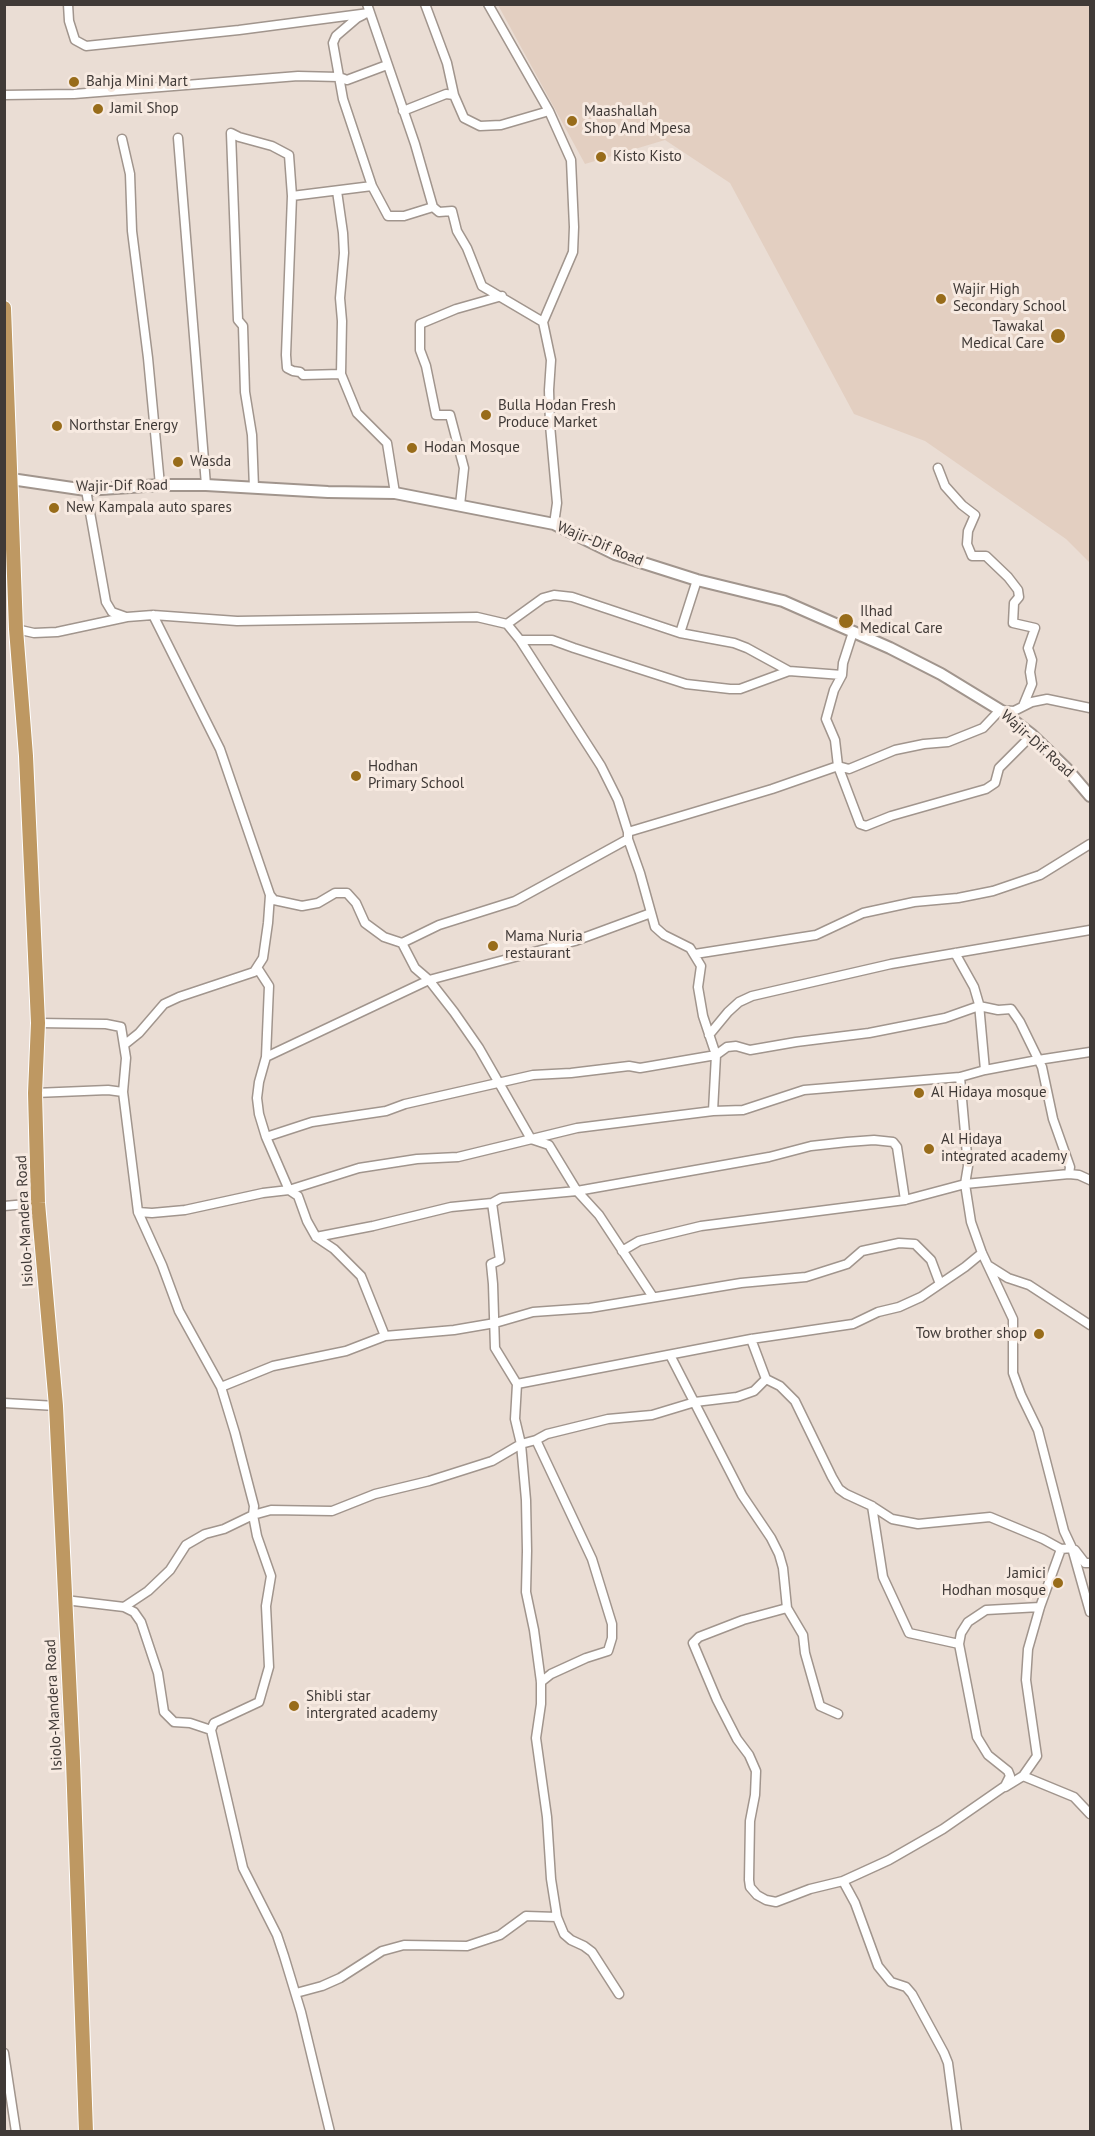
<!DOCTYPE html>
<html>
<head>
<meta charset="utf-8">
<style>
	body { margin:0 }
	#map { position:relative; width:1095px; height:2136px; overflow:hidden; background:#eaddd4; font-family:"PT Sans",sans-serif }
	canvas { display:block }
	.frame { position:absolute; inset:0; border:6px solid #403a37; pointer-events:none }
</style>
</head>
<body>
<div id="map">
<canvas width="1095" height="2136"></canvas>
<div class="frame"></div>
</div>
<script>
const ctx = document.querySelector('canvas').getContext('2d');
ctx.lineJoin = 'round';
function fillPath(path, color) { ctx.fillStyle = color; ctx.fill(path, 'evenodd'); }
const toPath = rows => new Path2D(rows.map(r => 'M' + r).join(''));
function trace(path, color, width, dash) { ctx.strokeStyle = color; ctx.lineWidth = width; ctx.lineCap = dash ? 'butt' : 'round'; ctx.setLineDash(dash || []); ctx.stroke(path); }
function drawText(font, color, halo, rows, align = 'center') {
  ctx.font = font + ' "PT Sans",sans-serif'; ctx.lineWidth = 6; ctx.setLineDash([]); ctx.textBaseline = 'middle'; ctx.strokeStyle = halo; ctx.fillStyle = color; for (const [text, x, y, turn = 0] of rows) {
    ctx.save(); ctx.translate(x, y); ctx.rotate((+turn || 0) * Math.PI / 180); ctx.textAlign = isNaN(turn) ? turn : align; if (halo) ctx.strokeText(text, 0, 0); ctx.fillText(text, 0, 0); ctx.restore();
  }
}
const built = toPath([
	[498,5,1090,5,1090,563,1066,539,925,441,854,414,730,183,665,140,585,164]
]);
const minor = toPath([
	[68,4,69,21,75,40,86,46,239,30,369,13],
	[367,4,415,144,433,207,439,212,452,211,457,231,467,248,482,286,543,322],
	[425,4,447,63,454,95],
	[488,4,549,111,571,160,574,227,573,252,543,322,551,360,549,390,550,425,557,503,554,524],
	[363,15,357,18,336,36,333,43,343,99,372,186,388,216,404,216,433,207],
	[4,95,74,94,298,76,339,77,347,80,387,65],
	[403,111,446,94,454,95,464,118,480,126,501,125,549,111],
	[178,138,206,485],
	[122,139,130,174,132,231,148,358,160,485],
	[337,191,343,233,344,253,340,298,342,321,341,374,357,413,387,443,395,493],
	[292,196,286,355,287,368,293,371,300,372,303,375,341,374],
	[938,468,945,486,962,505,975,515,968,531,967,544,972,556,986,556,1008,577,1018,590,1019,597,1014,603,1013,623,1035,628,1028,648,1032,660,1030,672,1032,684,1023,706],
	[254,488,252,435,245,392,243,326,238,320,231,133,239,137,272,146,289,155,292,196,372,186],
	[86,490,106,602,112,612,126,617],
	[460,505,464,468,450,415,436,415,426,366,420,350,420,324,456,309,502,296],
	[153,615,220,749,270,895,274,900,302,906,318,903,335,893,347,893,356,903,365,923,384,937,402,943,415,968,429,980,575,941,651,913],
	[507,624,543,598,554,595,572,597,680,633,734,643,747,648,789,671],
	[16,629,34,633,57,632,127,617,153,615,237,621,477,617,507,624,520,640,601,766,618,800,628,832,628,839,640,873,655,927,664,935,690,948,701,966,698,987,703,1016,716,1055,713,1111],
	[853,632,843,663,842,675,834,690,826,719,835,740,838,766,860,824,866,826,891,816,986,789,995,783,999,768,1032,735],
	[680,633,697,580],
	[520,640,552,640,574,648,686,684,730,689,740,689,789,671,842,675],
	[628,832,772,789,838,766,849,769,895,750,924,744,948,742,983,728,1000,710,1014,711,1032,702,1047,699,1090,708],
	[402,943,439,925,515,901,628,839],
	[955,953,974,987,979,1004,985,1070],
	[695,954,816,935,863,913,914,902,958,898,993,891,1040,875,1090,844],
	[258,969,269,986,266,1057],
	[709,1035,728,1012,739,1002,752,996,891,964,1090,930],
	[124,1045,139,1033,164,1004,179,997,254,972,263,958,268,923,270,895],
	[960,1077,968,1166,965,1184,971,1222,982,1253,1013,1319,1013,1373,1021,1395,1038,1430,1064,1531,1072,1548,1090,1612],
	[123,1092,138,1212,162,1265,179,1311,221,1387,235,1433,254,1506,253,1515,257,1536,271,1576,266,1606,269,1667,259,1702,214,1723,211,1730,243,1868,277,1935,284,1956,301,2012,330,2132],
	[35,1093,108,1090,123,1092,126,1058,121,1027,106,1024,38,1023],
	[266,1137,259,1114,257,1098,259,1082,266,1057,429,980,454,1012,479,1048,531,1139,549,1145,577,1191,599,1215,653,1297],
	[492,1203,500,1260,491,1264,493,1284,495,1348,517,1384,515,1419,521,1444,536,1440,592,1559,612,1624,612,1638,608,1651,586,1658,551,1674,541,1682],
	[4,1206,38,1203],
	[138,1212,152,1213,185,1210,263,1193,289,1190,359,1168,417,1159,458,1157,577,1128,713,1111,743,1110,804,1090,960,1077,985,1070,1038,1060,1090,1052],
	[316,1237,373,1226,451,1207,492,1203,501,1198,577,1191,769,1157,811,1146,847,1142,874,1140,893,1142,897,1147,905,1200],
	[622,1251,639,1241,701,1226,905,1200,965,1184,1069,1174],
	[989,1266,1008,1278,1029,1285,1090,1325],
	[940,1284,931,1260,915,1244,899,1243,862,1251,847,1264,806,1277,741,1283,590,1308,533,1312,495,1323,454,1330,385,1336,361,1276,334,1249,316,1237,307,1221,298,1196,289,1190,266,1137,312,1122,386,1111,405,1104,533,1075,571,1073,629,1066,640,1068,716,1055,727,1047,736,1046,750,1050,796,1042,869,1033,945,1018,979,1006,998,1010,1011,1009,1020,1022,1042,1067,1053,1119,1070,1167,1069,1174,1079,1175,1090,1180],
	[670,1355,742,1495,771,1538,779,1554,783,1568,787,1608,803,1635,805,1653,820,1706,838,1714],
	[766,1379,780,1386,795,1401,832,1477,839,1489,846,1494,872,1506,892,1519,918,1524,990,1517,1043,1539,1061,1549,1072,1548],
	[517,1384,751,1339,853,1324,878,1312,899,1307,921,1297,965,1267,982,1253],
	[221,1387,273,1366,346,1351,385,1336],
	[4,1403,56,1406],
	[536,1440,547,1434,608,1419,652,1415,695,1402,737,1397,754,1391,766,1379,751,1339],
	[872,1506,883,1577,909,1633,959,1644],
	[1075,1550,1085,1563,1090,1563],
	[65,1600,124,1607,134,1612,141,1622,158,1673,164,1712,174,1722,190,1723,211,1730],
	[124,1607,148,1591,170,1570,186,1545,205,1534,224,1529,253,1515,271,1510,332,1511,375,1494,429,1481,492,1461,521,1444,526,1500,527,1551,526,1592,534,1630,541,1682,541,1704,536,1738,547,1817,551,1879,557,1917,564,1934,571,1940,584,1946,592,1952,619,1994],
	[787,1608,743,1620,699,1637,693,1643,717,1700,737,1739,749,1755,756,1771,755,1795,750,1821,749,1880,750,1887,757,1895,766,1900,776,1902,810,1889,843,1881,889,1860,943,1829,1005,1786,1010,1776,1008,1771,988,1755,977,1737,959,1644,961,1633,968,1622,986,1610,1040,1607],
	[1023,1776,1037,1756,1026,1680,1028,1649,1040,1607,1061,1549],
	[1005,1787,1023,1776,1074,1797,1090,1814],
	[843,1881,855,1903,878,1966,891,1982,906,1987,912,1994,944,2053,948,2063,957,2132],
	[296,1993,322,1986,340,1978,382,1951,404,1945,467,1946,500,1935,526,1916,557,1917],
	[4,2053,16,2132]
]);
const secondary = toPath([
	[11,479,86,490,160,485,206,485,328,492,395,493,554,524,615,554,697,580,783,601,890,648,941,674,1000,710,1032,735,1067,769,1090,796]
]);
const trunk = toPath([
	[4,308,16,629,26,756,38,1023,35,1093,38,1203,56,1406,73,1761,86,2132]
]);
const markers = [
	[74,82,6,"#986c1a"],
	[98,109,6,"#986c1a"],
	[572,121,6,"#986c1a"],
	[601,157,6,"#986c1a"],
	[941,299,6,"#986c1a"],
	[1058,336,8,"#986c1a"],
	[486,415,6,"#986c1a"],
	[57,426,6,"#986c1a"],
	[412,448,6,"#986c1a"],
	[178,462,6,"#986c1a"],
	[54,508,6,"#986c1a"],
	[846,621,8,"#986c1a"],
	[356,776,6,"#986c1a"],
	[493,946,6,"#986c1a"],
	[919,1093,6,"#986c1a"],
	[929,1149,6,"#986c1a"],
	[1039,1334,6,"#986c1a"],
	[1058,1583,6,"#986c1a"],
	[294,1706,6,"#986c1a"]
];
const poiNames = [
	["Bahja Mini Mart",86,82],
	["Jamil Shop",110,109],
	["Maashallah",584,112],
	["Shop And Mpesa",584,129],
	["Kisto Kisto",613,157],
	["Wajir High",953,290],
	["Secondary School",953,307],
	["Tawakal",1044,327,"right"],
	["Medical Care",1044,344,"right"],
	["Bulla Hodan Fresh",498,406],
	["Produce Market",498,423],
	["Northstar Energy",69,426],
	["Hodan Mosque",424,448],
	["Wasda",190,462],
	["New Kampala auto spares",66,508],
	["Ilhad",860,612],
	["Medical Care",860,629],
	["Hodhan",368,767],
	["Primary School",368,784],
	["Mama Nuria",505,937],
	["restaurant",505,954],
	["Al Hidaya mosque",931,1093],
	["Al Hidaya",941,1140],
	["integrated academy",941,1157],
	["Tow brother shop",1027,1334,"right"],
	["Jamici",1046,1574,"right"],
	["Hodhan mosque",1046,1591,"right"],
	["Shibli star",306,1697],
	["intergrated academy",306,1714]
];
const streetNames = [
	["Wajir-Dif Road",122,486,-1],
	["Wajir-Dif Road",600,544,23],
	["Wajir-Dif Road",1037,744,42],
	["Isiolo-Mandera Road",25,1221,-93],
	["Isiolo-Mandera Road",54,1705,-93]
];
fillPath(built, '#e3cfc1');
trace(minor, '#a1958d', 11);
trace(secondary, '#a1958d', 14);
trace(trunk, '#fff', 16);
trace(minor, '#fff', 8);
trace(secondary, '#fff', 10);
trace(trunk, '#be9862', 14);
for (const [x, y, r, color] of markers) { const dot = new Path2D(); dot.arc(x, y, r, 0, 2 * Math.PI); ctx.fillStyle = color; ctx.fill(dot); trace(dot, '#f7eae1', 2); }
drawText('15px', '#403a37', '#f7eae1', poiNames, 'left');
drawText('15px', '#403a37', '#f7eae1', streetNames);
</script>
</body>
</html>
